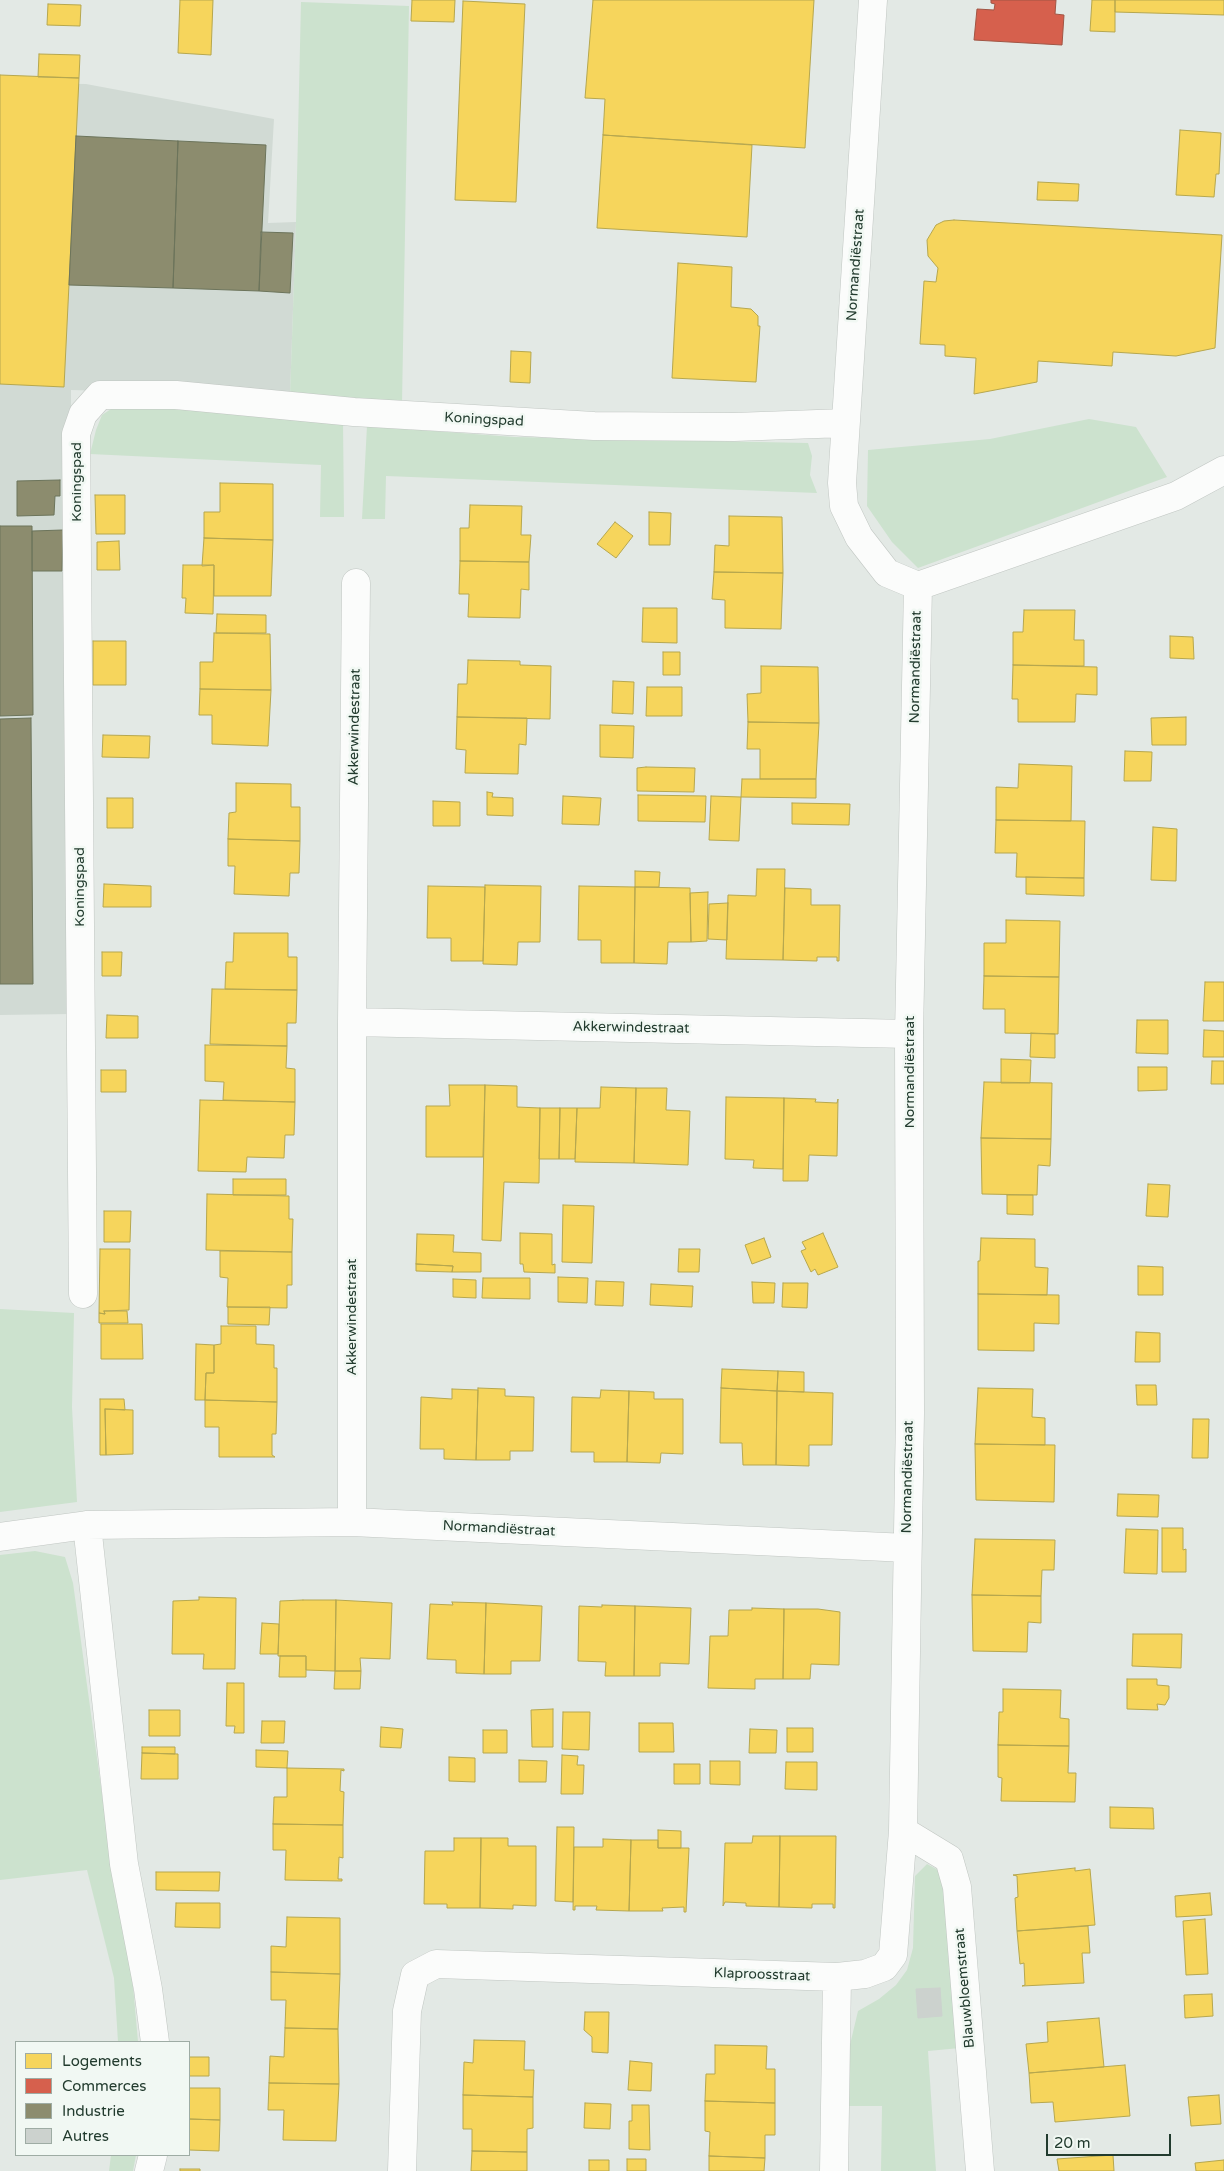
<!DOCTYPE html>
<html>
<head>
<meta charset="utf-8">
<style>
	body { margin:0 }
	#map { position:relative; width:1224px; height:2171px; overflow:hidden; background:#e3e9e5; font-family:"Varela Round",sans-serif }
	canvas { display:block }
	.legend { position:absolute; left:15px; top:2041px; width:175px; height:115px; box-sizing:border-box; background:#f1f8f3; border:1px solid #9eaca4; margin:0; padding:6px 9px; list-style:none; font-size:15px; color:#223b2e }
	.legend li { display:flex; align-items:center; gap:10px; height:25px }
	.legend b { width:25px; border:1px solid #9eaca4 }
	.scale { position:absolute; left:1046px; top:2134px; width:125px; height:22px; box-sizing:border-box; border:2px solid #223b2e; border-top:0; padding-left:6px; font-size:15px; line-height:18px; white-space:nowrap; color:#223b2e; -webkit-text-stroke:4px #f1f8f3; paint-order:stroke }
</style>
</head>
<body>
<div id="map">
<canvas width="1224" height="2171"></canvas>
<ul class="legend">
<li><b style="height:14px;background:#f6d55c"></b>Logements</li>
<li><b style="height:14px;background:#d6604d"></b>Commerces</li>
<li><b style="height:14px;background:#8c8c6e"></b>Industrie</li>
<li><b style="height:14px;background:#ccd2ce"></b>Autres</li>
</ul>
<div class="scale">20 m</div>
</div>
<script>
const ctx = document.querySelector('canvas').getContext('2d');
ctx.lineJoin = 'round';
function fillPath(path, color) { ctx.fillStyle = color; ctx.fill(path, 'evenodd'); }
const toPath = rows => new Path2D(rows.map(r => 'M' + r).join(''));
function trace(path, color, width, dash) { ctx.strokeStyle = color; ctx.lineWidth = width; ctx.lineCap = dash ? 'butt' : 'round'; ctx.setLineDash(dash || []); ctx.stroke(path); }
function drawText(font, color, halo, rows, align = 'center') {
  ctx.font = font + ' "Varela Round",sans-serif'; ctx.lineWidth = 5; ctx.setLineDash([]); ctx.textBaseline = 'middle'; ctx.strokeStyle = halo; ctx.fillStyle = color; for (const [text, x, y, turn = 0] of rows) {
    ctx.save(); ctx.translate(x, y); ctx.rotate((+turn || 0) * Math.PI / 180); ctx.textAlign = isNaN(turn) ? turn : align; if (halo) ctx.strokeText(text, 0, 0); ctx.fillText(text, 0, 0); ctx.restore();
  }
}
const built = toPath([
	[0,83,86,84,274,119,268,223,296,222,290,396,71,390,71,1014,0,1015]
]);
const green = toPath([
	[301,2,409,6,402,403,290,396,296,222],
	[117,405,343,421,344,517,320,517,321,465,90,454,96,430,102,415],
	[1089,419,1136,427,1167,477,918,568,892,542,867,506,868,450,990,439],
	[367,426,514,437,808,443,812,456,810,475,817,493,386,476,385,519,362,519],
	[0,1309,74,1313,72,1407,77,1502,0,1512],
	[35,1551,65,1557,73,1583,112,1867,132,1974,138,2042,118,2042,114,1978,87,1870,0,1880,0,1555],
	[927,1864,942,1872,960,2048,928,2051,936,2171,881,2171,882,2106,847,2106,848,2053,858,2011,879,1999,896,1985,907,1970,913,1948,915,1876],
	[111,2155,136,2155,133,2171,109,2171]
]);
const homes = toPath([
	[180,0,213,0,211,55,178,53,180,0],
	[412,0,455,0,454,22,411,21,412,0],
	[593,0,814,0,805,148,603,135,605,99,585,98,593,0],
	[1092,0,1115,0,1115,32,1090,31,1092,0],
	[1115,0,1224,0,1224,15,1115,12,1115,0],
	[463,1,525,4,516,202,455,200,463,1],
	[48,4,81,5,80,26,47,25,48,4],
	[39,54,80,55,79,78,38,77,39,54],
	[0,75,79,78,64,387,0,384,0,75],
	[1180,130,1221,133,1219,174,1216,174,1214,197,1176,195,1180,130],
	[603,135,752,145,747,237,597,228,603,135],
	[1038,182,1079,184,1078,201,1037,200,1038,182],
	[954,220,1222,235,1215,348,1176,356,1113,352,1112,366,1038,361,1037,382,974,394,976,358,945,356,945,345,920,344,924,281,936,282,938,268,928,256,927,240,936,225,944,221,954,220],
	[678,263,732,267,731,307,751,309,758,316,758,326,760,326,756,382,672,378,678,263],
	[511,351,531,352,530,383,510,382,511,351],
	[220,483,273,484,273,540,204,538,204,512,220,512,220,483],
	[95,495,125,495,125,534,96,534,95,495],
	[470,505,522,506,521,535,531,535,529,562,460,561,460,528,469,528,470,505],
	[649,512,671,513,670,545,649,545,649,512],
	[729,516,782,517,783,573,714,572,715,545,729,546,729,516],
	[615,522,633,536,616,558,597,544,615,522],
	[204,538,273,540,271,596,214,596,214,565,202,566,204,538],
	[119,541,120,570,97,570,97,542,119,541],
	[460,561,529,562,529,590,521,589,520,618,468,617,469,594,459,594,460,561],
	[183,565,214,565,213,614,185,613,186,598,182,598,183,565],
	[714,572,783,573,781,629,725,628,725,600,712,599,714,572],
	[643,608,677,608,677,643,642,642,643,608],
	[1024,610,1075,610,1074,640,1084,640,1084,666,1013,665,1013,632,1023,632,1024,610],
	[217,614,266,615,266,633,216,633,217,614],
	[214,633,270,634,271,690,200,689,200,662,213,662,214,633],
	[1170,636,1193,637,1194,659,1170,658,1170,636],
	[93,641,126,641,126,685,93,685,93,641],
	[663,652,680,652,680,675,663,675,663,652],
	[468,660,520,661,520,665,551,666,550,719,457,717,458,684,467,684,468,660],
	[1013,665,1097,667,1097,695,1076,694,1075,722,1018,722,1018,699,1012,699,1013,665],
	[761,666,818,667,819,723,748,722,747,694,761,693,761,666],
	[613,681,634,682,633,714,612,713,613,681],
	[647,687,682,687,682,716,646,716,647,687],
	[200,689,271,690,268,746,212,744,212,715,199,715,200,689],
	[457,717,527,718,526,745,519,744,518,774,465,773,466,750,456,749,457,717],
	[1186,717,1186,745,1152,745,1151,718,1186,717],
	[748,722,819,723,816,779,760,779,760,749,747,749,748,722],
	[600,725,634,726,633,758,600,757,600,725],
	[103,735,150,736,149,758,102,757,103,735],
	[1125,751,1152,752,1151,781,1124,781,1125,751],
	[1019,764,1072,766,1071,821,996,820,996,787,1018,788,1019,764],
	[646,767,695,768,694,792,637,791,637,768,646,767],
	[742,779,816,779,816,798,741,797,742,779],
	[236,783,291,784,291,807,300,807,300,841,228,839,229,813,236,812,236,783],
	[487,792,493,793,492,797,513,798,513,816,487,815,487,792],
	[638,795,706,796,705,822,638,821,638,795],
	[563,796,601,798,599,825,562,824,563,796],
	[711,796,741,797,739,841,709,840,711,796],
	[107,798,133,798,133,828,107,828,107,798],
	[433,801,460,802,460,826,433,826,433,801],
	[792,803,850,804,849,825,792,824,792,803],
	[996,820,1085,821,1084,878,1016,877,1017,853,995,853,996,820],
	[1153,827,1177,829,1176,881,1151,880,1153,827],
	[228,839,300,841,299,873,290,873,289,896,234,894,235,866,228,866,228,839],
	[757,869,785,869,783,960,726,959,728,895,756,896,757,869],
	[635,871,660,872,659,887,635,887,635,871],
	[1026,877,1084,878,1084,896,1026,894,1026,877],
	[104,884,151,886,151,907,103,907,104,884],
	[485,885,541,886,540,942,518,942,517,965,483,964,485,885],
	[428,886,485,887,483,961,451,961,451,938,427,938,428,886],
	[579,886,635,887,634,963,601,963,601,940,578,940,579,886],
	[635,887,690,888,691,942,668,942,667,964,634,963,635,887],
	[785,888,811,889,811,905,840,905,839,961,837,961,837,957,817,957,817,961,783,960,785,888],
	[708,892,707,941,691,942,690,893,708,892],
	[728,903,727,940,708,939,709,904,728,903],
	[1006,920,1060,921,1059,977,984,976,984,943,1006,943,1006,920],
	[234,933,288,933,288,957,297,957,297,990,225,989,226,962,233,962,234,933],
	[102,952,122,952,121,976,102,976,102,952],
	[984,976,1059,977,1058,1034,1005,1033,1005,1009,983,1009,984,976],
	[1205,982,1224,982,1224,1021,1203,1021,1205,982],
	[212,989,297,990,296,1023,287,1023,287,1046,210,1044,212,989],
	[107,1015,138,1016,138,1038,106,1038,107,1015],
	[1137,1020,1168,1020,1168,1054,1136,1053,1137,1020],
	[1204,1030,1224,1031,1224,1057,1203,1057,1204,1030],
	[1031,1033,1055,1034,1055,1058,1030,1057,1031,1033],
	[205,1045,287,1046,286,1068,295,1069,295,1102,223,1100,224,1082,205,1081,205,1045],
	[1001,1059,1031,1060,1030,1083,1001,1083,1001,1059],
	[1212,1061,1224,1061,1224,1084,1211,1084,1212,1061],
	[1138,1067,1167,1067,1167,1090,1138,1091,1138,1067],
	[101,1070,126,1070,126,1092,101,1092,101,1070],
	[984,1082,1052,1083,1051,1139,981,1138,984,1082],
	[449,1085,485,1085,483,1157,426,1157,426,1106,450,1106,449,1085],
	[485,1085,517,1086,517,1107,540,1108,539,1183,504,1182,501,1241,482,1240,485,1085],
	[601,1087,636,1088,634,1163,575,1162,577,1108,600,1108,601,1087],
	[636,1088,667,1088,666,1110,690,1111,688,1165,634,1163,636,1088],
	[726,1097,784,1098,783,1169,753,1168,754,1160,725,1159,726,1097],
	[784,1098,816,1099,815,1102,837,1103,838,1099,837,1156,809,1155,808,1181,783,1181,784,1098],
	[200,1100,295,1102,294,1135,285,1135,284,1158,247,1157,246,1172,198,1171,200,1100],
	[540,1108,560,1108,559,1159,539,1159,540,1108],
	[560,1108,577,1108,575,1159,559,1159,560,1108],
	[981,1138,1051,1139,1050,1166,1038,1165,1037,1195,982,1194,981,1138],
	[233,1179,286,1179,286,1195,233,1195,233,1179],
	[1148,1184,1170,1185,1168,1217,1146,1216,1148,1184],
	[207,1194,289,1196,289,1219,293,1219,292,1252,206,1250,207,1194],
	[1007,1195,1033,1195,1033,1215,1007,1214,1007,1195],
	[563,1205,594,1206,592,1263,562,1262,563,1205],
	[104,1211,131,1211,130,1242,104,1242,104,1211],
	[520,1233,552,1234,552,1265,555,1264,555,1273,524,1272,523,1264,520,1264,520,1233],
	[823,1233,838,1267,818,1275,815,1269,811,1272,801,1251,806,1249,802,1242,823,1233],
	[417,1234,454,1235,453,1252,481,1253,481,1272,452,1272,453,1266,416,1264,417,1234],
	[764,1238,771,1257,752,1264,745,1245,764,1238],
	[981,1238,1035,1239,1035,1267,1048,1268,1047,1295,978,1294,978,1261,980,1261,981,1238],
	[100,1249,130,1249,129,1310,104,1311,105,1314,99,1313,100,1249],
	[679,1249,700,1249,699,1272,678,1272,679,1249],
	[220,1251,292,1252,292,1285,287,1285,287,1308,227,1307,228,1278,220,1277,220,1251],
	[416,1264,453,1266,452,1272,416,1271,416,1264],
	[1138,1266,1163,1267,1163,1295,1138,1295,1138,1266],
	[558,1277,588,1278,587,1303,558,1302,558,1277],
	[483,1278,530,1278,530,1299,482,1298,483,1278],
	[453,1279,476,1280,476,1298,453,1297,453,1279],
	[596,1281,624,1282,623,1306,595,1305,596,1281],
	[752,1282,775,1283,774,1303,753,1303,752,1282],
	[783,1283,808,1283,807,1308,782,1307,783,1283],
	[651,1284,693,1286,692,1307,650,1305,651,1284],
	[978,1294,1059,1295,1059,1324,1034,1323,1034,1351,978,1350,978,1294],
	[228,1307,270,1307,269,1325,228,1324,228,1307],
	[104,1311,127,1311,128,1323,99,1323,99,1313,105,1314,104,1311],
	[101,1324,142,1324,143,1359,101,1359,101,1324],
	[221,1326,256,1326,256,1344,274,1345,274,1368,277,1368,277,1402,205,1400,206,1373,214,1373,214,1345,221,1344,221,1326],
	[1136,1332,1160,1333,1160,1362,1135,1362,1136,1332],
	[196,1344,214,1345,214,1373,206,1373,205,1400,195,1400,196,1344],
	[722,1369,778,1371,777,1391,721,1388,722,1369],
	[778,1371,804,1372,804,1392,777,1391,778,1371],
	[1136,1385,1156,1385,1157,1405,1137,1405,1136,1385],
	[478,1388,505,1389,505,1396,534,1397,533,1451,510,1451,510,1460,476,1460,478,1388],
	[721,1388,777,1391,776,1465,743,1465,742,1443,720,1443,721,1388],
	[978,1388,1033,1389,1032,1417,1045,1418,1045,1445,975,1444,978,1388],
	[452,1389,478,1390,476,1460,444,1459,444,1449,420,1449,421,1397,452,1399,452,1389],
	[601,1390,629,1391,627,1462,594,1462,594,1452,571,1452,572,1397,600,1398,601,1390],
	[629,1391,654,1392,654,1399,683,1399,683,1454,661,1453,660,1463,627,1462,629,1391],
	[777,1391,833,1393,832,1445,809,1445,809,1466,776,1465,777,1391],
	[100,1399,124,1399,125,1410,105,1409,106,1455,100,1455,100,1399],
	[205,1400,277,1402,276,1434,272,1434,272,1455,275,1457,219,1457,219,1427,205,1427,205,1400],
	[105,1409,133,1410,133,1454,106,1455,105,1409],
	[1193,1419,1209,1419,1208,1458,1192,1458,1193,1419],
	[975,1444,1055,1445,1054,1502,976,1500,975,1444],
	[1118,1494,1159,1495,1158,1517,1117,1516,1118,1494],
	[1162,1528,1183,1528,1183,1550,1186,1549,1186,1572,1162,1572,1162,1528],
	[1126,1529,1158,1530,1157,1574,1124,1573,1126,1529],
	[975,1539,1055,1540,1054,1570,1042,1570,1041,1596,972,1595,975,1539],
	[972,1595,1041,1596,1041,1623,1028,1622,1027,1652,973,1651,972,1595],
	[199,1597,236,1598,235,1669,203,1669,204,1654,172,1654,173,1601,199,1600,199,1597],
	[303,1600,336,1600,335,1671,306,1670,306,1656,278,1656,280,1601,303,1600],
	[336,1600,392,1603,390,1659,360,1658,361,1671,335,1671,336,1600],
	[452,1602,486,1603,484,1674,456,1673,456,1660,427,1659,430,1604,453,1605,452,1602],
	[486,1603,542,1606,540,1661,511,1661,511,1674,484,1674,486,1603],
	[602,1605,635,1606,634,1676,605,1676,606,1662,578,1661,579,1606,602,1607,602,1605],
	[635,1606,691,1608,689,1664,660,1663,660,1676,634,1676,635,1606],
	[752,1608,784,1609,783,1679,755,1679,755,1689,708,1688,710,1636,728,1636,729,1610,752,1610,752,1608],
	[784,1609,818,1609,840,1612,839,1665,811,1664,810,1679,783,1679,784,1609],
	[262,1623,279,1624,278,1654,260,1654,262,1623],
	[1133,1634,1182,1634,1181,1668,1132,1666,1133,1634],
	[280,1656,306,1656,306,1677,279,1677,280,1656],
	[335,1671,361,1671,360,1689,334,1689,335,1671],
	[1127,1679,1157,1679,1157,1685,1169,1686,1169,1698,1165,1705,1157,1704,1158,1710,1127,1709,1127,1679],
	[227,1683,244,1683,244,1733,234,1733,235,1726,226,1726,227,1683],
	[1003,1689,1061,1690,1060,1718,1069,1719,1069,1746,998,1745,999,1712,1003,1712,1003,1689],
	[553,1709,553,1747,532,1747,531,1710,553,1709],
	[149,1710,180,1710,180,1736,149,1736,149,1710],
	[563,1712,590,1712,589,1750,562,1749,563,1712],
	[262,1721,285,1721,284,1743,261,1743,262,1721],
	[639,1723,673,1723,674,1752,639,1752,639,1723],
	[381,1727,403,1729,401,1748,380,1747,381,1727],
	[787,1728,813,1728,813,1752,787,1752,787,1728],
	[750,1729,777,1730,776,1753,749,1753,750,1729],
	[483,1730,507,1730,507,1753,483,1753,483,1730],
	[998,1745,1069,1746,1068,1773,1076,1773,1075,1802,1001,1801,1002,1778,998,1777,998,1745],
	[142,1747,175,1747,175,1754,142,1753,142,1747],
	[256,1750,288,1751,287,1768,256,1767,256,1750],
	[142,1753,178,1754,178,1779,141,1779,142,1753],
	[562,1755,578,1756,577,1765,584,1765,583,1794,561,1794,562,1755],
	[449,1757,475,1758,475,1782,449,1781,449,1757],
	[519,1760,547,1761,546,1782,519,1782,519,1760],
	[710,1761,740,1761,740,1785,710,1784,710,1761],
	[786,1762,817,1762,817,1790,785,1789,786,1762],
	[674,1764,700,1764,700,1784,674,1784,674,1764],
	[287,1768,344,1769,344,1771,341,1770,340,1791,344,1792,343,1825,273,1824,274,1797,287,1797,287,1768],
	[1110,1807,1153,1808,1154,1829,1110,1828,1110,1807],
	[273,1824,343,1825,343,1858,339,1857,338,1879,342,1879,342,1881,285,1880,286,1850,273,1850,273,1824],
	[557,1827,574,1827,573,1902,555,1901,557,1827],
	[658,1830,681,1831,681,1848,658,1848,658,1830],
	[753,1836,780,1836,779,1907,746,1906,746,1903,725,1902,723,1906,725,1843,752,1843,753,1836],
	[780,1836,836,1836,835,1908,833,1908,833,1904,812,1904,812,1908,779,1907,780,1836],
	[454,1838,481,1838,480,1908,447,1908,447,1904,424,1904,425,1851,454,1851,454,1838],
	[481,1838,508,1838,508,1846,536,1846,536,1906,513,1905,513,1909,480,1908,481,1838],
	[603,1839,631,1840,629,1911,596,1910,597,1906,575,1906,575,1910,573,1910,574,1847,603,1847,603,1839],
	[631,1840,658,1840,658,1848,689,1848,686,1912,684,1912,684,1907,662,1908,663,1911,629,1911,631,1840],
	[1075,1868,1075,1871,1090,1869,1095,1925,1017,1931,1015,1898,1018,1897,1017,1876,1013,1875,1075,1868],
	[156,1872,220,1872,219,1891,156,1890,156,1872],
	[1210,1893,1212,1915,1176,1917,1175,1896,1210,1893],
	[176,1903,220,1903,220,1928,175,1927,176,1903],
	[287,1917,340,1918,340,1974,271,1972,271,1946,286,1947,287,1917],
	[1205,1919,1208,1974,1186,1975,1183,1921,1205,1919],
	[1088,1926,1090,1953,1082,1953,1084,1983,1022,1986,1025,1985,1024,1963,1020,1964,1017,1931,1088,1926],
	[271,1972,340,1974,338,2029,285,2028,286,2000,271,2000,271,1972],
	[1212,1994,1213,2016,1185,2018,1184,1995,1212,1994],
	[585,2012,609,2012,608,2053,592,2052,592,2037,584,2030,585,2012],
	[1099,2018,1104,2067,1029,2073,1026,2044,1048,2042,1047,2022,1099,2018],
	[285,2028,338,2029,339,2084,269,2083,270,2056,284,2057,285,2028],
	[474,2040,525,2041,524,2070,534,2070,533,2097,463,2095,464,2062,473,2063,474,2040],
	[715,2045,767,2046,766,2069,775,2069,775,2103,705,2101,706,2074,715,2074,715,2045],
	[189,2057,209,2057,209,2076,189,2076,189,2057],
	[630,2061,652,2063,651,2091,628,2090,630,2061],
	[1125,2065,1130,2116,1055,2122,1053,2102,1031,2103,1029,2073,1125,2065],
	[269,2083,339,2084,336,2141,283,2140,284,2110,268,2110,269,2083],
	[189,2088,220,2088,220,2120,189,2119,189,2088],
	[463,2095,533,2097,533,2128,527,2129,527,2152,472,2151,472,2129,463,2129,463,2095],
	[1219,2095,1221,2124,1191,2126,1188,2097,1219,2095],
	[705,2101,775,2103,775,2135,765,2135,765,2158,709,2156,710,2132,705,2131,705,2101],
	[585,2103,611,2104,610,2129,584,2128,585,2103],
	[632,2105,649,2105,650,2150,629,2149,629,2121,632,2121,632,2105],
	[189,2119,220,2120,219,2151,189,2150,189,2119],
	[472,2151,527,2152,527,2171,471,2171,472,2151],
	[1113,2155,1114,2171,1059,2171,1057,2159,1113,2155],
	[709,2156,765,2158,764,2171,709,2171,709,2156],
	[627,2159,646,2159,646,2171,627,2171,627,2159],
	[589,2160,609,2160,609,2171,589,2171,589,2160],
	[1224,2160,1224,2171,1196,2171,1195,2163,1224,2160],
	[180,2169,200,2169,200,2171,180,2171,180,2169]
]);
const shops = toPath([
	[991,0,1056,0,1055,14,1064,15,1062,45,974,40,977,9,994,10,995,4,991,3,991,0]
]);
const industry = toPath([
	[76,136,178,141,173,288,69,285,76,136],
	[178,141,266,145,259,291,173,288,178,141],
	[261,232,293,233,290,293,259,291,261,232],
	[60,480,60,496,55,496,54,515,17,516,17,481,60,480],
	[0,526,32,526,33,715,0,716,0,526],
	[63,530,62,571,32,571,32,531,63,530],
	[31,718,33,984,0,984,0,719,31,718]
]);
const building = toPath([
	[940,1988,942,2016,918,2018,916,1989,940,1988]
]);
const street = toPath([
	[873,0,842,483,844,506,859,537,887,573,918,586,1176,496,1224,470],
	[352,1022,909,1034],
	[83,1294,76,434,83,414,100,395,176,395,354,412,594,426,734,427,845,423],
	[352,1522,352,1022,356,583],
	[87,1525,124,1864,148,1989,155,2042],
	[0,1537,87,1525,352,1522,907,1548],
	[903,1831,949,1859,957,1887,980,2171],
	[149,2171,153,2155],
	[402,2171,407,2011,415,1975,436,1964,837,1977,865,1974,884,1967,893,1955,903,1831,910,1413,909,1034,918,586],
	[834,2171,837,1977]
]);
const streetNames = [
	["Normandiëstraat",856,265,-86],
	["Koningspad",484,420,3],
	["Koningspad",77,482,-90],
	["Normandiëstraat",916,667,-89],
	["Akkerwindestraat",355,727,-89],
	["Koningspad",80,887,-90],
	["Akkerwindestraat",631,1028,1],
	["Normandiëstraat",910,1072,-90],
	["Akkerwindestraat",352,1317,-90],
	["Normandiëstraat",908,1477,-89],
	["Normandiëstraat",499,1529,3],
	["Klaproosstraat",762,1975,2],
	["Blauwbloemstraat",965,1988,-95]
];
fillPath(built, '#d1dad4');
fillPath(green, '#cce2ce');
fillPath(homes, '#f6d55c');
trace(homes, '#b6a74e', 1);
fillPath(shops, '#d6604d');
trace(shops, '#a05544', 1);
fillPath(industry, '#8c8c6e');
trace(industry, '#6c745b', 1);
fillPath(building, '#ccd2ce');
trace(building, '#ccd2ce', 1);
trace(street, '#c0c6c2', 29);
trace(street, '#fbfcfb', 28);
drawText('14px', '#223b2e', '#f1f8f3', streetNames);
</script>
</body>
</html>
